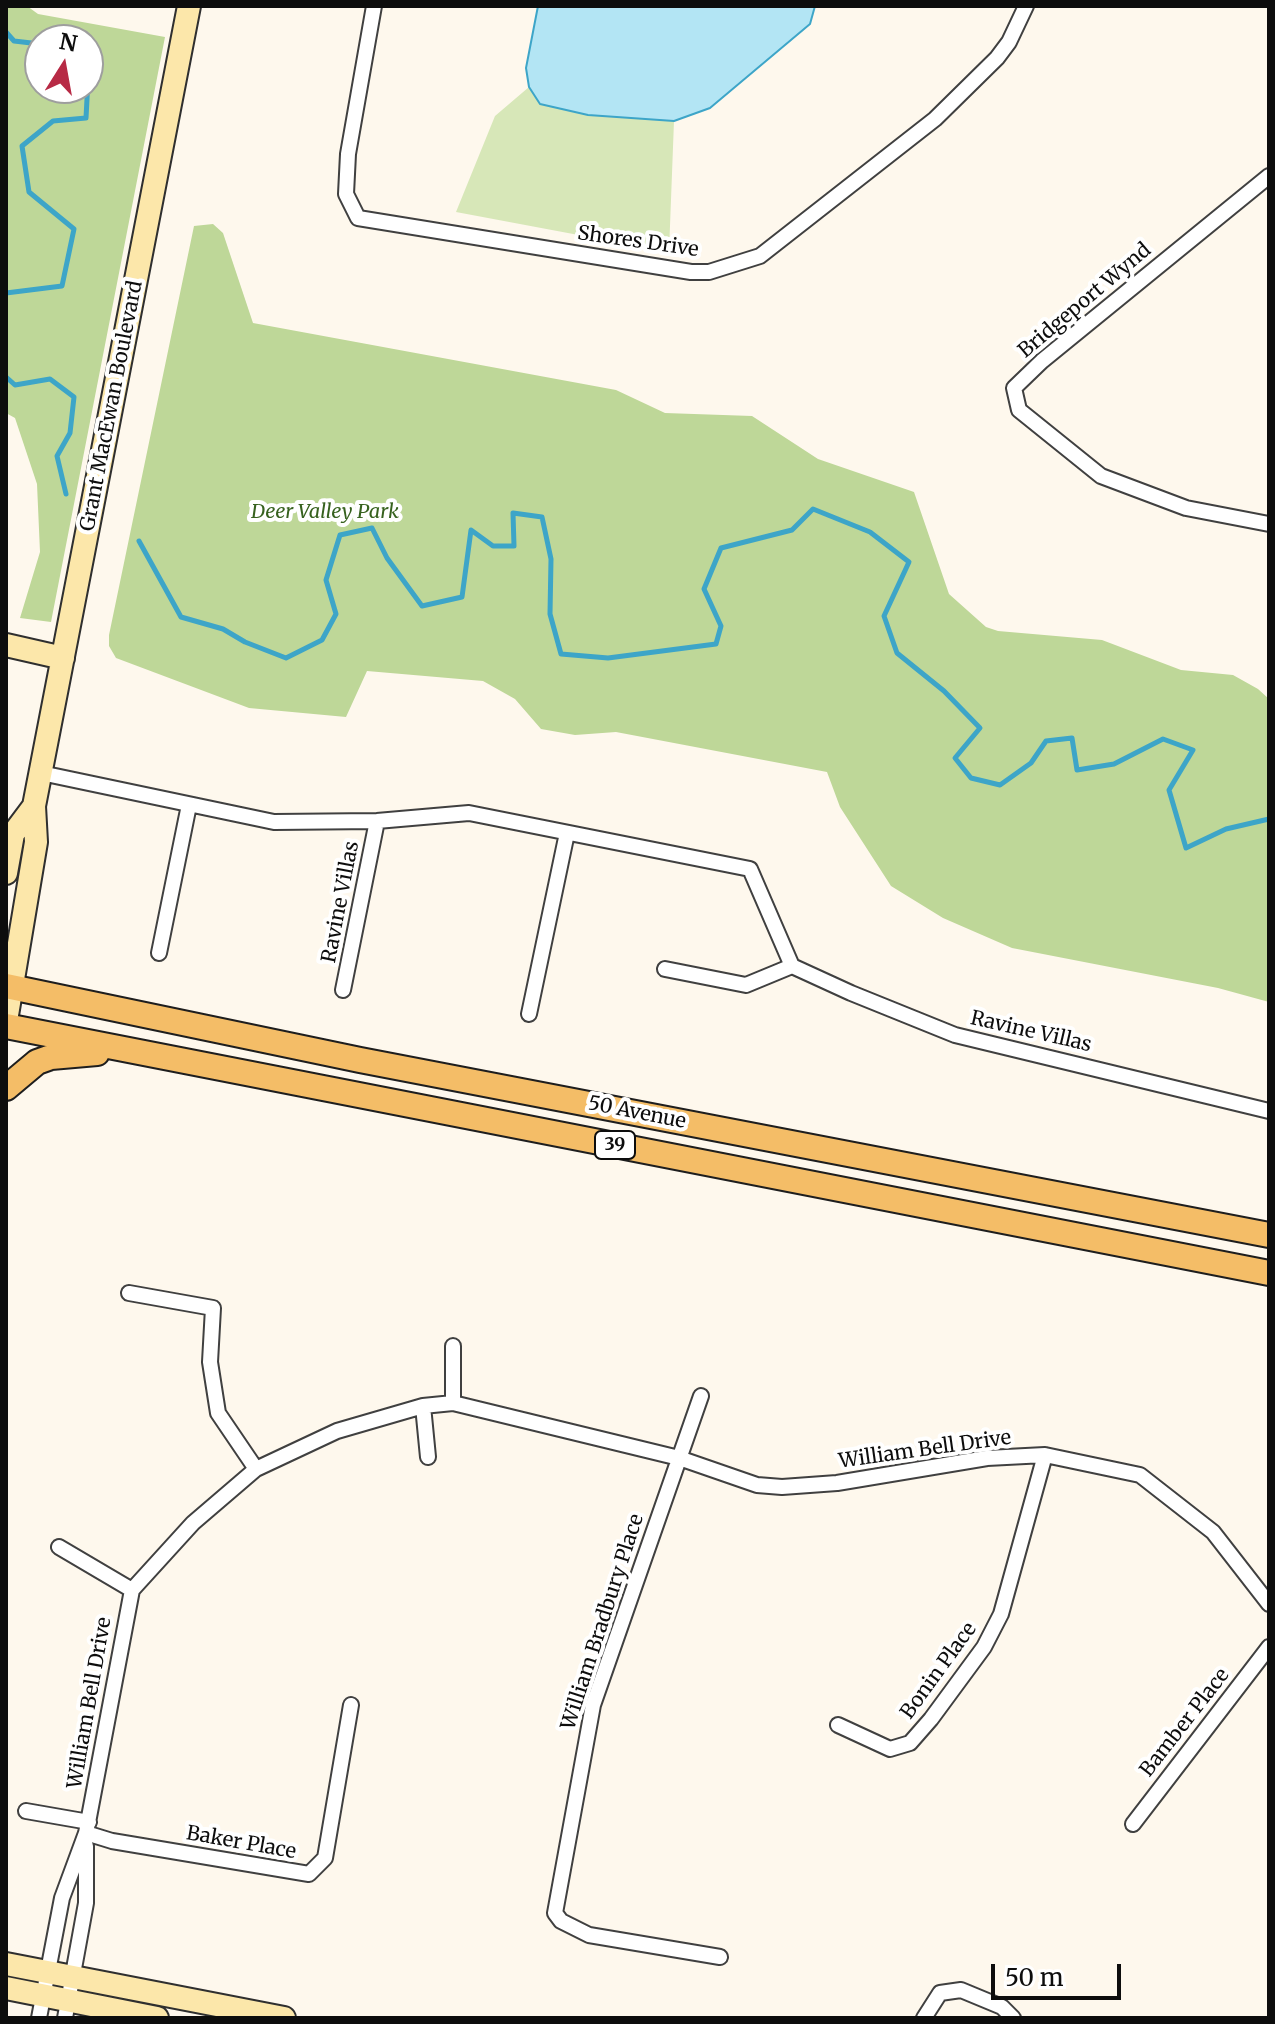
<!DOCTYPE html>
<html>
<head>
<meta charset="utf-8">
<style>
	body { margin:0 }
	#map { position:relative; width:1275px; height:2024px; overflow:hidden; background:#fef8ed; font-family:Merriweather,serif }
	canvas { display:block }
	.frame { position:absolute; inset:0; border:8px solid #0d0d0d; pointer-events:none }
	.north { position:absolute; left:24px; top:24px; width:80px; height:80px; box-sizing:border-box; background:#fff; border:2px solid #9e9e9e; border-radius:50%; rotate:11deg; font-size:22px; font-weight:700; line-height:32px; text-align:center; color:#0d0d0d }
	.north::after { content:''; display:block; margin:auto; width:28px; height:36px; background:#b72a45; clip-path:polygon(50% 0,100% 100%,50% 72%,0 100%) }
	.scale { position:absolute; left:991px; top:1964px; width:130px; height:36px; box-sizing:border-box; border:4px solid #0d0d0d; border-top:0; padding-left:10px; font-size:24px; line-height:28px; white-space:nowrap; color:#0d0d0d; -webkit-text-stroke:6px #fff; paint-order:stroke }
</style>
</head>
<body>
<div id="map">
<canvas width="1275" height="2024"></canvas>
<div class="frame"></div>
<div class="north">N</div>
<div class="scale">50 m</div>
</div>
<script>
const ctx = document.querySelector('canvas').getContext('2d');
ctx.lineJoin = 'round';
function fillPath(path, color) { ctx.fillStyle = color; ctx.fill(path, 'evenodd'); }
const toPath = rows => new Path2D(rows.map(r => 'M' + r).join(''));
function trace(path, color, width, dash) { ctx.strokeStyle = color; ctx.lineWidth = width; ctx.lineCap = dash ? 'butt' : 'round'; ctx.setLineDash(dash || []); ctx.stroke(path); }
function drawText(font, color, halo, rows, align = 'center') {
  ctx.font = font + ' Merriweather,serif'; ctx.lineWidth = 8; ctx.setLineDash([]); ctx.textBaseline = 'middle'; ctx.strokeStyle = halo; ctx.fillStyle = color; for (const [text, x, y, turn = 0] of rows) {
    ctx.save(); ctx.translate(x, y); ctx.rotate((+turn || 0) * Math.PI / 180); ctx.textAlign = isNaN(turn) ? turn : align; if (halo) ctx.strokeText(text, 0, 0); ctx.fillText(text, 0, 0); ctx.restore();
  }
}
const green = toPath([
	[529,87,540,104,588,115,674,121,669,252,456,212,495,116]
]);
const forest = toPath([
	[6,6,27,6,38,14,165,37,51,622,20,618,40,552,37,484,15,418,6,413],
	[40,40,88,40,88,88,40,88],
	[213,224,223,233,253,323,616,390,665,413,752,416,818,459,914,492,949,594,986,627,998,631,1102,640,1181,670,1233,675,1258,689,1269,699,1269,1002,1218,988,1012,948,943,918,891,886,840,807,827,772,616,732,575,735,541,729,515,699,483,681,367,671,346,717,249,708,116,658,109,646,109,635,194,226]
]);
const water = toPath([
	[538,6,815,6,810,24,710,108,674,121,588,115,540,104,529,87,526,68,538,6]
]);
const stream = toPath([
	[6,32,14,41,40,44],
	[6,293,62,286,74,229,29,192,22,146,53,121,86,118,88,80],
	[6,377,15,385,50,379,74,397,70,433,57,456,66,494],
	[139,541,181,617,223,629,245,642,286,658,322,640,336,614,326,580,340,535,372,528,387,558,422,606,462,597,471,530,493,546,514,546,513,513,542,517,551,559,550,614,561,654,608,658,716,644,721,626,704,589,721,548,792,530,813,509,870,532,909,562,884,616,897,653,944,691,980,728,955,758,971,778,1000,785,1031,763,1046,741,1072,738,1077,770,1114,764,1163,739,1193,750,1169,790,1186,848,1226,829,1269,819]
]);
const street = toPath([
	[374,6,348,154,346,194,358,218,691,272,709,272,760,256,935,119,997,58,1009,42,1026,6],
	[1269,176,1042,361,1014,388,1019,410,1101,476,1186,508,1269,524],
	[41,773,274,822,377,821,469,813,750,869,792,966,851,993,955,1035,1269,1111],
	[159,953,189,805],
	[665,969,746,985,792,966],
	[343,990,377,821],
	[529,1014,567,833],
	[129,1293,213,1308,210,1362,218,1413,256,1469],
	[453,1346,453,1403],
	[701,1396,593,1705,555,1913,561,1921,589,1935,720,1957],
	[423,1406,428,1457],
	[59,1547,132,1590],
	[838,1725,890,1749,910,1743,931,1719,984,1647,1001,1614,1045,1455],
	[26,1811,89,1822],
	[1133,1824,1269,1647],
	[86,1833,112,1841,309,1874,325,1858,351,1705],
	[39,2018,62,1898,86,1833,132,1590,193,1523,256,1469,337,1431,423,1406,453,1403,679,1458,757,1485,782,1487,837,1483,987,1458,1045,1455,1140,1475,1213,1532,1269,1604],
	[65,2018,86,1903,86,1846],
	[924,2018,940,1993,961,1990,1002,2007,1013,2018]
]);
const secondary = toPath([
	[6,645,63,658],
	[6,873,13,834,34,806],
	[6,1021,36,842,34,806,189,6],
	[6,1964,284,2018],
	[6,1988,157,2018]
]);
const primary = toPath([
	[6,986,360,1060,1269,1235],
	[6,1026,1269,1273],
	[6,1088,37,1062,51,1057,97,1053]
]);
const shields = [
	[615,1145,40]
];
const shieldNames = [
	["39",615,1145]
];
const streetNames = [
	["Shores Drive",638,242,8],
	["Bridgeport Wynd",1085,301,-40],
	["Grant MacEwan Boulevard",112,406,-79],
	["Ravine Villas",341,902,-79],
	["Ravine Villas",1031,1032,13],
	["50 Avenue",637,1113,11],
	["William Bell Drive",925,1450,-8],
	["William Bradbury Place",603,1622,-72],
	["Bonin Place",939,1671,-54],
	["William Bell Drive",90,1703,-80],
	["Bamber Place",1185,1723,-52],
	["Baker Place",241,1843,10]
];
const parkNames = [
	["Deer Valley Park",325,512]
];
fillPath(green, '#d7e7b8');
fillPath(forest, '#bed798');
fillPath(water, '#b3e5f4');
trace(water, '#3da5c8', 2);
trace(stream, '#3da5c8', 5);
trace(street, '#404040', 18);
trace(secondary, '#2f2f2f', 26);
trace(primary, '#1e1e1e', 28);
trace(street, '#fff', 14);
trace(secondary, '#fce7aa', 22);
trace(primary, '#f4bd67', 24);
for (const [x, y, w] of shields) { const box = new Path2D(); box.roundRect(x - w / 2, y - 14, w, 28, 6); ctx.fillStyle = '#fff'; ctx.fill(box); trace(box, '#0d0d0d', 2); }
drawText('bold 18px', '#0d0d0d', null, shieldNames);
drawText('20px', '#0d0d0d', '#fff', streetNames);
drawText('italic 20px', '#37621f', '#fff', parkNames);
</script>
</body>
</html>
